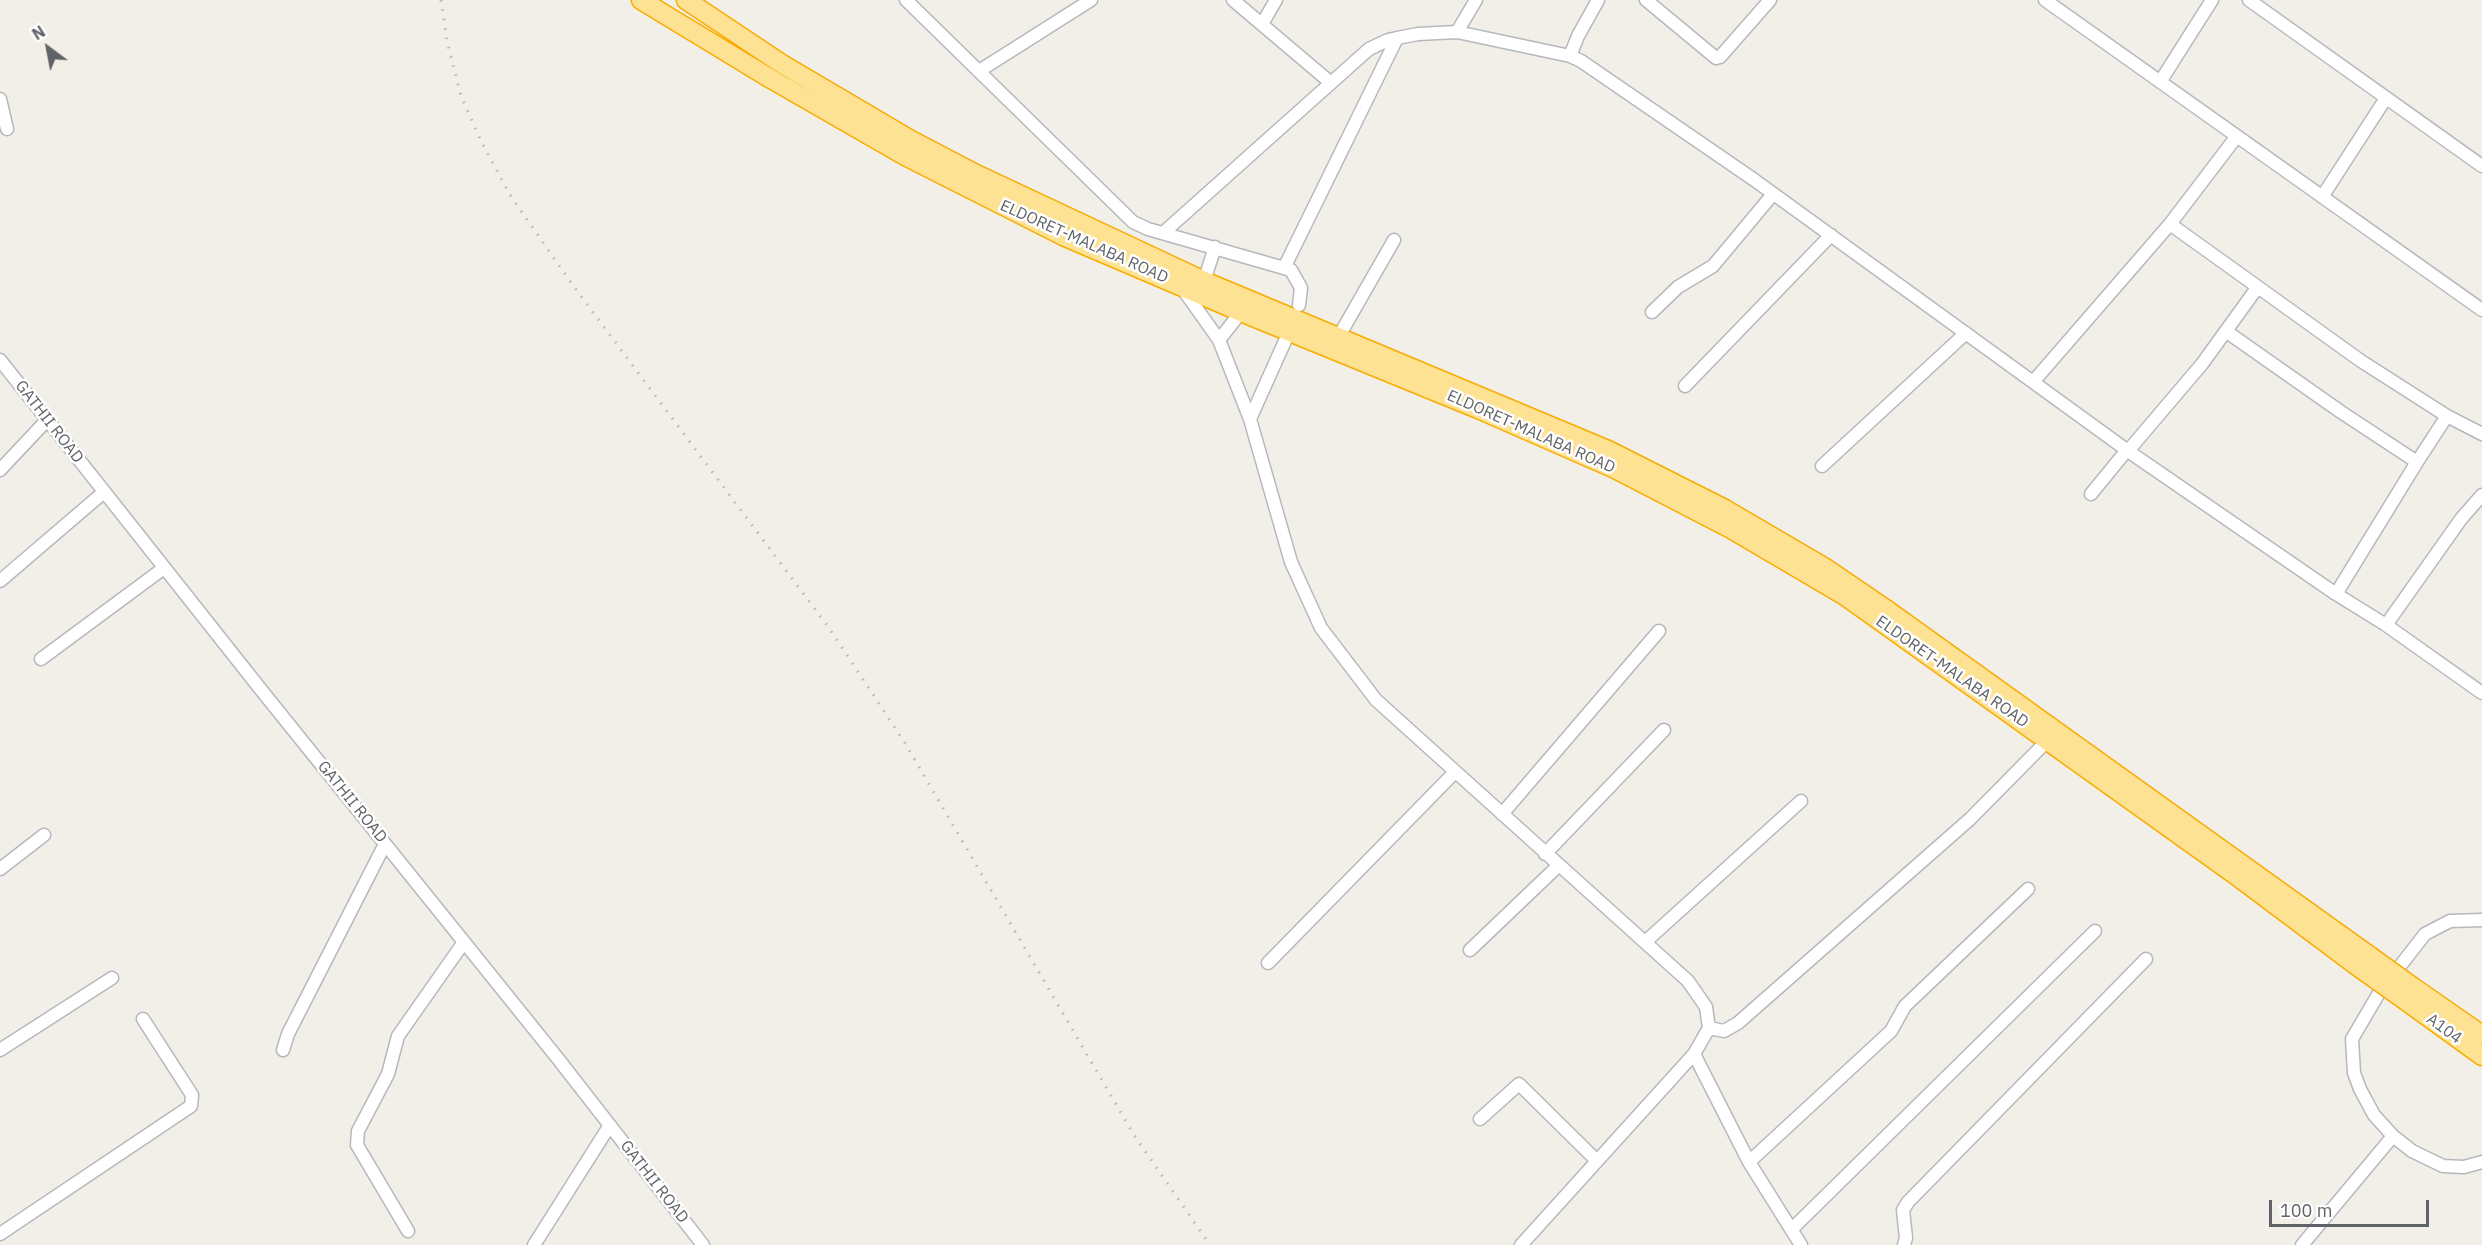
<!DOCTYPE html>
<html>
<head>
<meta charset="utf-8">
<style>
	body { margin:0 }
	#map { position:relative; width:2482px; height:1245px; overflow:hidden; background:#f1efe8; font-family:"IBM Plex Sans",sans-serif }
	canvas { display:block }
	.north { position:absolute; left:18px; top:18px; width:60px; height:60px; -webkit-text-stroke:4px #fff; paint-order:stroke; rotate:328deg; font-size:16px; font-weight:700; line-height:24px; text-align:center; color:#5f6368 }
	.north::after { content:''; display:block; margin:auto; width:21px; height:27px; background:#5f6368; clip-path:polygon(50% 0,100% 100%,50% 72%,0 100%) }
	.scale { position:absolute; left:2269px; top:1200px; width:160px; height:27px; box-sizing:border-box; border:3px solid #5f6368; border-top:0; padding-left:8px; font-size:18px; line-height:21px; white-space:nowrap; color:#5f6368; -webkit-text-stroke:4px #fff; paint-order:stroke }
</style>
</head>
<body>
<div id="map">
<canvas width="2482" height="1245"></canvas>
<div class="north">N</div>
<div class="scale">100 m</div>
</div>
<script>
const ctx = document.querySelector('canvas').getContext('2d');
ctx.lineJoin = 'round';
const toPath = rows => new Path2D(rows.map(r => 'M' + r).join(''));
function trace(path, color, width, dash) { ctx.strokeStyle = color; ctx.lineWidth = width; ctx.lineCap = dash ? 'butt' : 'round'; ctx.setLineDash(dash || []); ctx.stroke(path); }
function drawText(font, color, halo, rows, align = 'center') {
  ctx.font = font + ' "IBM Plex Sans",sans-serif'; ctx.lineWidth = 5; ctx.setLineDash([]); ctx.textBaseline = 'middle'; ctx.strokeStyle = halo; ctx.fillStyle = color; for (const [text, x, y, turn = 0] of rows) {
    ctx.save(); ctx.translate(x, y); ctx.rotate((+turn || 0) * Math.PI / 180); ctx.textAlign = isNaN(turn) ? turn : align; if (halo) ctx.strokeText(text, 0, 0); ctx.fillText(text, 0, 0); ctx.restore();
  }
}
const minor = toPath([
	[906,0,1133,222,1148,229,1291,270,1301,288,1299,305],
	[1233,0,1331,83],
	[1646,0,1716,58,1720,57,1770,0],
	[2045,0,2482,310],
	[2249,0,2482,166],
	[1262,24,1276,0],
	[1457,32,1476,0],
	[1570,56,1578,36,1598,0],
	[979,71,1091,0],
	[2160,82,2212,0],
	[0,99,7,129],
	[2237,136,2170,224,2033,382,2128,451,2336,594,2386,625,2482,693],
	[2322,197,2386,98],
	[2170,224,2361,361,2447,416,2482,434],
	[1163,233,1369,49,1388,40,1397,38,1418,34,1457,32,1570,56,1581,61,1753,179,2033,382],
	[1284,268,1397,38],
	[1204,281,1215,247],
	[1182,288,1219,340,1250,419],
	[1652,312,1678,287,1713,266,1773,194],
	[2227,332,2341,412,2417,462,2336,594],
	[1339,336,1394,240],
	[1219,340,1241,312],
	[1285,341,1250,419,1291,562,1321,628,1376,700,1688,981,1706,1007,1709,1028,1694,1054,1521,1245],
	[0,360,262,691,559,1060,703,1245],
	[1685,386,1831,235],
	[2128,451,2202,364,2257,288],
	[2417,462,2447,416],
	[1822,466,1966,333],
	[0,470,47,420],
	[2091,494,2127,450],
	[0,581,104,492],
	[2386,625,2461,519,2482,495],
	[41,659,164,568],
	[1502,814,1659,631],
	[1545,854,1664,730],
	[0,869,44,835],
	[2482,920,2450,921,2425,934,2379,993,2352,1039,2354,1073,2360,1089,2374,1115,2393,1136,2412,1151,2443,1166,2464,1167,2482,1162],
	[1645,942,1801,801],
	[1470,950,1558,866],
	[1268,963,1455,772],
	[1709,1028,1724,1031,1738,1023,1970,819,2048,740],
	[0,1050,112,978],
	[283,1050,288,1034,385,844],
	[1694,1054,1749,1162,1801,1245],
	[1480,1119,1519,1084,1596,1160],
	[1749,1162,1891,1031,1905,1006,2028,889],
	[1792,1229,2095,931],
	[408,1231,357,1145,358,1131,388,1074,398,1036,464,942],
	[0,1234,191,1106,192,1095,143,1019],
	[534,1245,610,1125],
	[1904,1245,1906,1238,1903,1210,1908,1202,2146,959],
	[2302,1245,2393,1136]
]);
const highway = toPath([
	[641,0,771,79,905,156,1063,236,1241,312,1478,409,1615,469,1731,529,1845,596,2238,877,2361,969],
	[686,0,782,64,911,140,976,174,1204,281,1608,450,1725,509,1824,567,1890,612,2370,956],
	[2413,987,2482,1035],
	[2406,1001,2482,1056]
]);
const rail = toPath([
	[441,0,447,41,461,96,481,141,510,195,574,287,829,628,905,743,1134,1135,1210,1245]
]);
const highwayBridge = toPath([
	[2370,956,2413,987],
	[2361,969,2406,1001]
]);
const streetNames = [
	["ELDORET-MALABA ROAD",1084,242,24],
	["GATHII ROAD",49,422,52],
	["ELDORET-MALABA ROAD",1531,432,24],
	["ELDORET-MALABA ROAD",1952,672,35],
	["GATHII ROAD",352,802,51],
	["A104",2444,1029,36],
	["GATHII ROAD",654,1182,52]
];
trace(minor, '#b5b8bc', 15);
trace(highway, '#f9ab00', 21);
trace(minor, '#fff', 12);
trace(highway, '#fde293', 18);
trace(rail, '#b6b7b8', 3, [1.5, 8]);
trace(highwayBridge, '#f9ab00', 21, []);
trace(highwayBridge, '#fde293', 18);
drawText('16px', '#5f6368', '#fff', streetNames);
</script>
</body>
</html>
